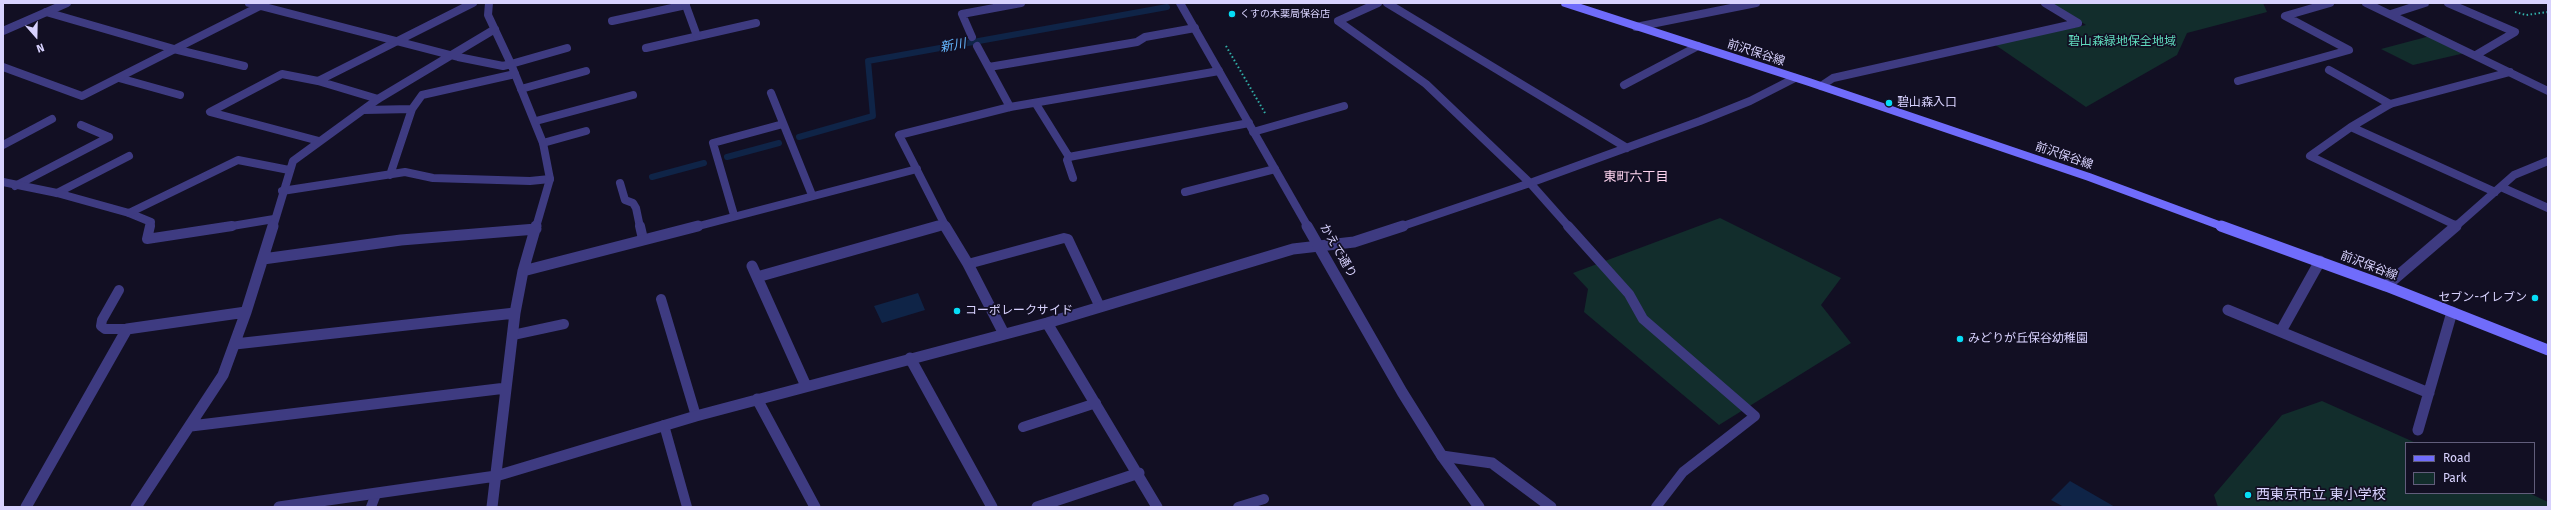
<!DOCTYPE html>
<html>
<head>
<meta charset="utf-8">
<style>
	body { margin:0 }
	#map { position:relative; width:2551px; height:510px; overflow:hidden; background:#120f23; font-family:"Fira Sans",sans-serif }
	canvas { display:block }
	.frame { position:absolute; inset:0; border:4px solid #d8d2fe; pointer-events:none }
	.legend { position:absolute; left:2405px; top:442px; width:130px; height:52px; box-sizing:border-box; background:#120f23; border:1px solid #615d7b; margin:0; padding:5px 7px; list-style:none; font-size:12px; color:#d8d2fe }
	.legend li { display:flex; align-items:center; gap:8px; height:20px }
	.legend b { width:20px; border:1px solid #615d7b }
	.north { position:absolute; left:16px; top:16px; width:40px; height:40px; -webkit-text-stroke:3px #120f23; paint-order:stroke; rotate:160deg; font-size:11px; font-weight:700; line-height:16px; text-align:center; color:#d8d2fe }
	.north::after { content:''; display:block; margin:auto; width:14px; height:18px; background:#d8d2fe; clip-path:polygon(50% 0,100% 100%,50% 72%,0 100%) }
</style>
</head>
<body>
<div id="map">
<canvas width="2551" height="510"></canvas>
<div class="frame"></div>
<ul class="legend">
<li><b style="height:5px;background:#706cfb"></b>Road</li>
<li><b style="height:11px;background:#122d2c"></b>Park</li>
</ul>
<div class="north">N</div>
</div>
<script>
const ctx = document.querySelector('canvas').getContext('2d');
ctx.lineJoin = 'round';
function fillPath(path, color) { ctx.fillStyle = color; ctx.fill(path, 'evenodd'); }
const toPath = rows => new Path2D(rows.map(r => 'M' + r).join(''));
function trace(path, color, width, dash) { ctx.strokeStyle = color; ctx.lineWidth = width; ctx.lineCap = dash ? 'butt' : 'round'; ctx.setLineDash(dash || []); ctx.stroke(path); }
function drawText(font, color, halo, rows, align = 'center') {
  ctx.font = font + ' "Fira Sans","Noto Sans JP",sans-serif'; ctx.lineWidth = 3.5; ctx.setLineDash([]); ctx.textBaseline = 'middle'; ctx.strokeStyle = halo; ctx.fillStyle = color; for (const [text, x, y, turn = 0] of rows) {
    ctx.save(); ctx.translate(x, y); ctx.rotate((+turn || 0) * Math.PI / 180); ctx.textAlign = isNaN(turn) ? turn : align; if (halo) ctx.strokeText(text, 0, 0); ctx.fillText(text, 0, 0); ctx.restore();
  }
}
const green = toPath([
	[2051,3,2263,3,2267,12,2187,33,2177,55,2086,107,1994,44,2086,25],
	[2430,36,2465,53,2413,65,2381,49],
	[1720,218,1841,278,1821,305,1851,343,1719,425,1584,312,1588,289,1573,273],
	[2322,401,2416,443,2406,443,2406,493,2529,493,2548,502,2548,507,2218,507,2214,495,2282,415]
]);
const water = toPath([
	[918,293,925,310,882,323,874,306],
	[2070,481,2115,507,2064,507,2051,500]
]);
const stream = toPath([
	[799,137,873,116,868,61,1167,7],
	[727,157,779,143],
	[652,177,704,163]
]);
const path = toPath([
	[2515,12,2526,15,2548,12],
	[1226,46,1265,113]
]);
const serviceFar1 = toPath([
	[46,12,174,49,244,66],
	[612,21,686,5],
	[972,37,962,14,1021,3],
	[977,46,1010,107],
	[646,48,756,23],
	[511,64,567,48],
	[989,67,1137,42,1145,37,1195,28],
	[2329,70,2390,104],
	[119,78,180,95],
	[318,81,282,74,210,112,319,141],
	[2238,81,2349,50,2285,16,2330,3],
	[1624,85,1698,46],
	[521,89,586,71],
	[771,93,812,195],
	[378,99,318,81,473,3],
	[364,110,412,109],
	[536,121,633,95],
	[81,125,109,137],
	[1253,132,1344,106],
	[543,143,586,131],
	[3,145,52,119],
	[1069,157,1067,160,1073,178],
	[390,175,412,109,422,95,515,74],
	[620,183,625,200,633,203,636,208,640,227],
	[1530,183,1569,227],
	[15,186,109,137],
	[282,191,405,172,433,178,530,181,550,179],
	[1185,192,1275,169],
	[57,193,129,156],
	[129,213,151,222,150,227],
	[734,215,713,143,783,124],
	[226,227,274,219]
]);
const service = toPath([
	[150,226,147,239,232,226],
	[640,226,643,239],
	[1568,226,1629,294,1643,319,1755,416,1683,472,1656,507],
	[968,264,1064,238,1068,239,1100,307],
	[119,290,102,320,101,326,105,329,127,329],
	[661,299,696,416],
	[513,335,564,324],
	[664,425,687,507],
	[1023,427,1096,403],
	[371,507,376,494],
	[1238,507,1264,499]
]);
const minorFar1 = toPath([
	[249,3,458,57,503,66,511,64,543,143,550,179,536,227],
	[489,3,488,15,511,64],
	[685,3,697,36],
	[1378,3,1338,21,1426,84,1530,183],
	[1387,3,1627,148],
	[2366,3,2548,91],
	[2448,3,2515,32,2476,55],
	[2391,14,2425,3],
	[1636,27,1756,3],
	[3,31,67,3],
	[3,67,82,96,262,5],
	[1821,86,1833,78,2078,23,2045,3],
	[1036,104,1069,157,1249,123],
	[2351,127,2390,104,2510,72],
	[3,182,57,193,129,213,238,160,289,170],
	[2501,187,2548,208],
	[2455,225,2310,156,2351,127,2495,192],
	[273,227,293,161,378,99,495,29],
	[695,227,917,169],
	[935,227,944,224],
	[946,227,899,135,1010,107,1219,71],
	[1400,227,1530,183,1700,121,1750,101,1795,78],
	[2455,227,2514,175,2548,161]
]);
const minor = toPath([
	[945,226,968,264,1004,334],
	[263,259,401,240,536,229],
	[752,266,806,386],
	[523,271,698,226],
	[757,277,938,226],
	[2386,286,2456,226],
	[2228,310,2429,393],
	[1047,323,1157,507],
	[2281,331,2320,261],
	[235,344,515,313],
	[910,358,992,507],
	[757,399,815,507],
	[191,426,506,388],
	[2418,430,2452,312],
	[1442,456,1492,463,1551,507],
	[26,507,127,329,246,312],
	[136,507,223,375,246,312,273,226],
	[279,507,496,476,696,416,1047,323,1293,249,1354,242,1403,226],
	[492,507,515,313,523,271,536,226],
	[1037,507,1139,473]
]);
const tertiaryFar1 = toPath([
	[1180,3,1308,227]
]);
const tertiary = toPath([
	[1307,226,1402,392,1442,456,1479,507]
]);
const secondaryFar1 = toPath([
	[1565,3,1809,82,2089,177,2224,227]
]);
const secondary = toPath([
	[2221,226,2386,286,2548,350]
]);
const markers = [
	[1232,14,4,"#06ddf6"],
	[1889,103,4,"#06ddf6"],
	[2535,298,4,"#06ddf6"],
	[957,311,4,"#06ddf6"],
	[1960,339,4,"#06ddf6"],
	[2248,495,4,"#06ddf6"]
];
const farPoinames = [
	["くすの木薬局保谷店",1240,14]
];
const parkNames = [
	["碧山森緑地保全地域",2122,42]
];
const streetNames = [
	["前沢保谷線",1756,53,18],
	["前沢保谷線",2064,156,19],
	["かえで通り",1338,251,60],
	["前沢保谷線",2369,266,21]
];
const poiNames = [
	["碧山森入口",1897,103],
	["セブン-イレブン",2527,298,"right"],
	["コーポレークサイド",965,311],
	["みどりが丘保谷幼稚園",1968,339]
];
const waterNames = [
	["新川",953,46,-10]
];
const neighbourhoodNames = [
	["東町六丁目",1636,177]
];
const nearPoinames = [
	["西東京市立 東小学校",2256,495]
];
fillPath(green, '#122d2c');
fillPath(water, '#0f2447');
trace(stream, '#0f2447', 6);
trace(path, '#32b2ab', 2, [1.5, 2.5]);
trace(serviceFar1, '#3e3b81', 8);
trace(service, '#3e3b81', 10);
trace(minorFar1, '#3e3b81', 8);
trace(minor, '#3e3b81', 11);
trace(tertiaryFar1, '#3e3b81', 8);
trace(tertiary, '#3e3b81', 11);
trace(secondaryFar1, '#706cfb', 8);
trace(secondary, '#706cfb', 11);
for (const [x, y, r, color] of markers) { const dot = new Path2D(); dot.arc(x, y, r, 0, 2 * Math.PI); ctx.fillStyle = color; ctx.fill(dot); trace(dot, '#120f23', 1.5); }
drawText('10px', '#d8d2fe', '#120f23', farPoinames, 'left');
drawText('12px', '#60dcbe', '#120f23', parkNames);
drawText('12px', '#d8d2fe', '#120f23', streetNames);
drawText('12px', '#d8d2fe', '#120f23', poiNames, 'left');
drawText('italic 13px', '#63b4fb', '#120f23', waterNames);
drawText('13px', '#fed4ef', '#120f23', neighbourhoodNames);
drawText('14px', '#d8d2fe', '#120f23', nearPoinames, 'left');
</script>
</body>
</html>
